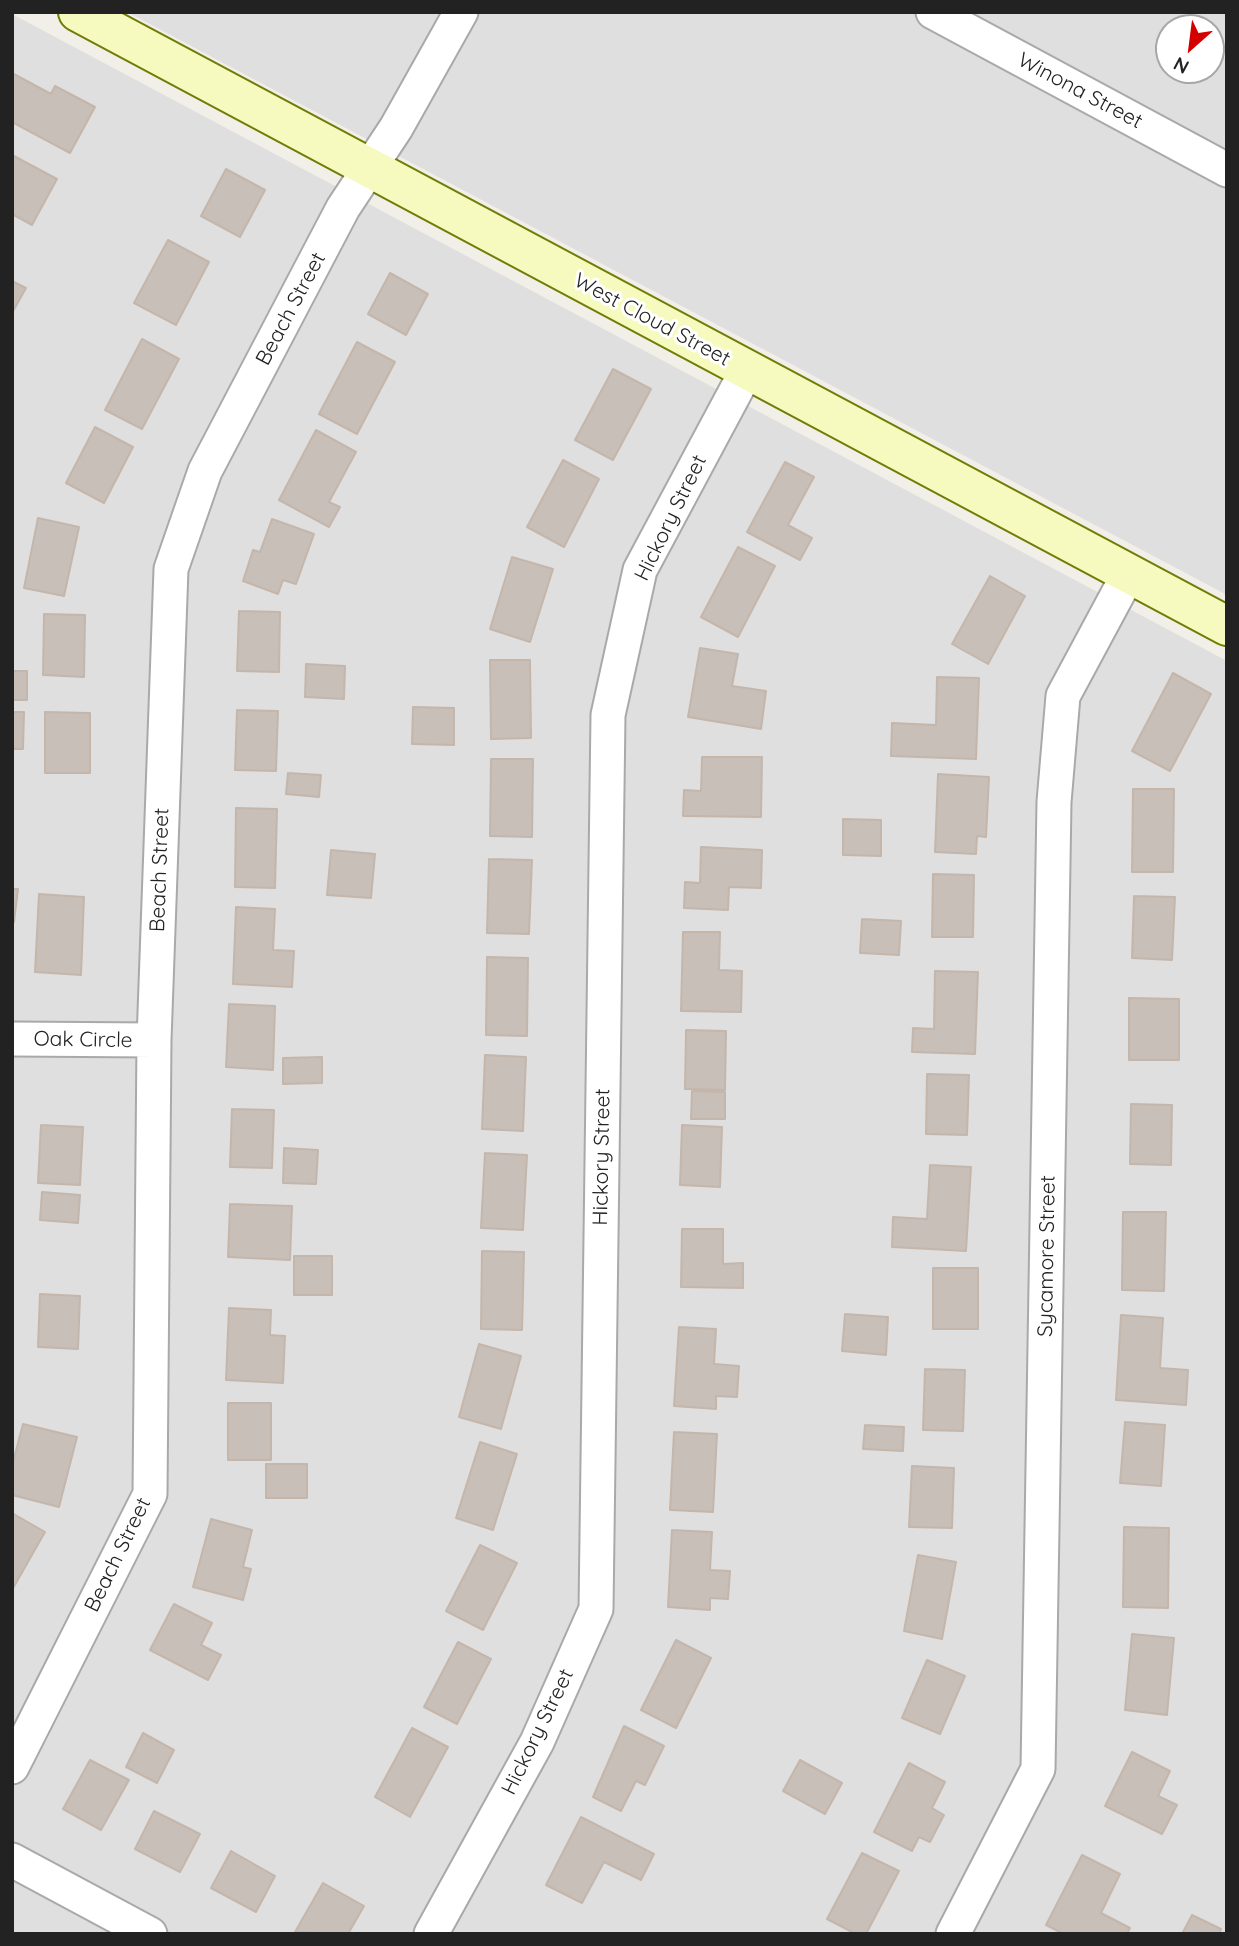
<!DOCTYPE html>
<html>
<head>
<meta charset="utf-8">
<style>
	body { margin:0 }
	#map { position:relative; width:1239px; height:1946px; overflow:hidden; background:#f2efe9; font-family:Quicksand,sans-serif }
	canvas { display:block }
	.frame { position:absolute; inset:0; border:14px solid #222; pointer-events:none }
	.north { position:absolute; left:1155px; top:14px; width:70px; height:70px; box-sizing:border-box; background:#fff; border:2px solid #a7a7a7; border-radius:50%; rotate:208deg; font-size:19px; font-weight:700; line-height:28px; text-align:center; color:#222 }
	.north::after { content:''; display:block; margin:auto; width:24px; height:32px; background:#d40000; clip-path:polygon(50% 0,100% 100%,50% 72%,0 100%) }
</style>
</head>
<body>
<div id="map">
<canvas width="1239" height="1946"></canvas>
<div class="frame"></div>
<div class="north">N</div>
</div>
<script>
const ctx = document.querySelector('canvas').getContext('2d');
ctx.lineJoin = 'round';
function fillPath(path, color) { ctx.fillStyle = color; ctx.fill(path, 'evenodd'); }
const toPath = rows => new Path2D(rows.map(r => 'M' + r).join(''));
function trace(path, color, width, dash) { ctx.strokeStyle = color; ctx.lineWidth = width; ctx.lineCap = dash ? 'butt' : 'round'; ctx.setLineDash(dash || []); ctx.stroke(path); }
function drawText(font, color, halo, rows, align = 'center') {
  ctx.font = font + ' Quicksand,sans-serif'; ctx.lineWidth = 6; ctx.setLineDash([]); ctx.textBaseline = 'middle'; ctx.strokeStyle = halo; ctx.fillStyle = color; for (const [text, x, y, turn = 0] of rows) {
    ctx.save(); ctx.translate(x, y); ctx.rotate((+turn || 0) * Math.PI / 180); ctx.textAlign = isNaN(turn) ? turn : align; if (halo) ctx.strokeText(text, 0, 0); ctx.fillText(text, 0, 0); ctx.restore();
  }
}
const residential = toPath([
	[127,12,1227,12,1227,595],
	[1169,28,1211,28,1211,70,1169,70],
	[12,14,1227,661,1227,1934,12,1934]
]);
const building = toPath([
	[12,73,51,94,55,86,95,107,70,153,12,122,12,73],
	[12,155,57,179,32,225,12,214,12,155],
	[226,169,265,190,240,237,201,216,226,169],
	[168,240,209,262,176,325,134,303,168,240],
	[390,273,428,294,406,335,368,314,390,273],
	[12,281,26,288,12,313,12,281],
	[142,339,179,359,142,429,105,410,142,339],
	[357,342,395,362,357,434,319,414,357,342],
	[613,369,651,389,613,460,575,440,613,369],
	[95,427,133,447,104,503,66,483,95,427],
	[316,430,356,452,329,502,340,507,329,527,279,500,316,430],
	[563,460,599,479,564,547,527,527,563,460],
	[785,462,814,477,788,525,812,538,800,560,747,532,785,462],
	[38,518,79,527,64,596,24,588,38,518],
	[272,519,314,534,296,584,283,580,278,594,243,581,253,550,260,552,272,519],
	[738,547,775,566,738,637,701,617,738,547],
	[512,557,553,569,530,642,490,629,512,557],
	[990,576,1025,596,988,664,952,644,990,576],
	[239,611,280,612,279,672,237,671,239,611],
	[44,614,85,615,84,677,43,675,44,614],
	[700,648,738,654,732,686,766,691,761,729,688,717,700,648],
	[490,660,530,660,531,738,491,739,490,660],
	[306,664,345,666,344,699,305,697,306,664],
	[12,671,27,671,27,700,12,700,12,671],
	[1173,673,1211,694,1170,771,1132,751,1173,673],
	[937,677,979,678,976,759,891,756,892,723,936,725,937,677],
	[413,707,454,708,454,745,412,744,413,707],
	[237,710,278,711,276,771,235,770,237,710],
	[12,712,24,712,23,749,12,749,12,712],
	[45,712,90,713,90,773,45,773,45,712],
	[702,757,762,757,761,817,683,816,684,790,701,791,702,757],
	[491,759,533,759,532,837,490,836,491,759],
	[288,773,321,775,319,797,286,794,288,773],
	[938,774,989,777,986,837,977,836,976,854,935,852,938,774],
	[1133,789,1174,789,1173,872,1132,872,1133,789],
	[236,808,277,809,275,888,235,887,236,808],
	[843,819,881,820,881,856,843,855,843,819],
	[701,847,762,850,761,888,729,887,728,910,684,908,685,882,700,883,701,847],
	[331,850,375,854,371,898,327,895,331,850],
	[489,859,532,860,529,934,487,933,489,859],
	[933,874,974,875,973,937,932,937,933,874],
	[12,889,18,889,14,922,12,922,12,889],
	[39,894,84,897,81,975,35,972,39,894],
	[1134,896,1175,897,1172,960,1132,958,1134,896],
	[236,907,275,909,273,950,294,951,292,987,233,984,236,907],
	[862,919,901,921,899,955,860,953,862,919],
	[683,932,720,932,719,970,742,971,741,1012,681,1011,683,932],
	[487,957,528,958,527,1036,486,1035,487,957],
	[935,971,978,972,975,1054,912,1052,913,1028,934,1029,935,971],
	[1129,998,1179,999,1179,1060,1129,1060,1129,998],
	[229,1004,275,1006,273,1070,226,1067,229,1004],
	[686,1030,726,1031,725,1090,685,1089,686,1030],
	[485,1055,526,1057,523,1131,482,1129,485,1055],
	[322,1057,322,1083,283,1084,283,1058,322,1057],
	[927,1074,969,1075,967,1135,926,1134,927,1074],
	[692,1091,725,1092,725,1119,691,1119,692,1091],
	[1131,1104,1172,1105,1171,1165,1130,1164,1131,1104],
	[232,1109,274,1110,272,1168,230,1167,232,1109],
	[41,1125,83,1127,80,1185,38,1183,41,1125],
	[682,1125,722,1127,720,1187,680,1185,682,1125],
	[284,1148,318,1150,316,1184,283,1183,284,1148],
	[485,1153,527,1155,523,1230,481,1228,485,1153],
	[930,1165,971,1167,966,1251,892,1247,893,1217,927,1219,930,1165],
	[42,1192,80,1195,78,1223,40,1220,42,1192],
	[230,1204,292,1206,290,1260,228,1257,230,1204],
	[1123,1212,1166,1212,1164,1291,1122,1290,1123,1212],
	[682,1229,723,1229,723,1264,743,1263,743,1288,681,1287,682,1229],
	[482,1251,524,1252,522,1330,481,1329,482,1251],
	[294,1256,332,1256,332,1295,294,1295,294,1256],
	[933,1268,978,1268,978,1329,933,1329,933,1268],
	[40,1294,80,1296,78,1349,38,1347,40,1294],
	[229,1308,271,1310,270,1335,285,1336,283,1383,226,1380,229,1308],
	[845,1314,888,1317,886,1355,842,1351,845,1314],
	[1121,1315,1163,1318,1160,1368,1188,1370,1186,1405,1116,1400,1121,1315],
	[679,1327,716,1329,714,1364,739,1366,737,1397,716,1396,716,1409,674,1406,679,1327],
	[479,1344,521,1356,501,1429,459,1417,479,1344],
	[925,1369,965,1370,963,1431,923,1430,925,1369],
	[228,1403,271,1403,271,1460,228,1460,228,1403],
	[1125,1422,1165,1425,1161,1486,1120,1483,1125,1422],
	[23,1424,77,1437,59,1507,12,1495,12,1466,23,1424],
	[865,1425,904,1427,903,1451,863,1449,865,1425],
	[674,1432,717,1434,713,1512,670,1510,674,1432],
	[480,1442,517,1454,493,1530,456,1518,480,1442],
	[266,1464,307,1464,307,1498,266,1498,266,1464],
	[912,1466,954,1468,952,1528,909,1527,912,1466],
	[12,1513,45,1532,12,1590,12,1513],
	[211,1519,252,1530,243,1567,251,1569,243,1600,193,1587,211,1519],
	[1124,1527,1169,1528,1168,1608,1123,1607,1124,1527],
	[672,1530,712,1532,710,1570,730,1571,728,1599,710,1598,710,1610,668,1607,672,1530],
	[480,1545,517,1563,483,1630,446,1611,480,1545],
	[918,1555,956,1562,942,1639,904,1631,918,1555],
	[174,1604,212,1623,201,1645,221,1655,208,1680,150,1650,174,1604],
	[1132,1634,1174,1638,1167,1715,1125,1710,1132,1634],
	[676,1640,711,1658,676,1728,641,1710,676,1640],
	[458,1642,491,1659,457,1724,424,1707,458,1642],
	[927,1660,965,1676,940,1734,902,1718,927,1660],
	[624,1726,664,1746,645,1785,636,1781,621,1811,593,1797,624,1726],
	[412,1728,448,1747,410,1817,375,1797,412,1728],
	[143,1733,174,1750,157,1783,126,1767,143,1733],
	[1132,1752,1170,1771,1158,1796,1177,1805,1162,1834,1105,1806,1132,1752],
	[90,1760,129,1780,101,1830,63,1809,90,1760],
	[800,1760,842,1783,825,1814,783,1791,800,1760],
	[909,1763,945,1782,932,1808,944,1815,930,1842,919,1837,912,1851,874,1832,909,1763],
	[154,1811,200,1834,180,1872,135,1849,154,1811],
	[581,1817,654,1854,641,1880,604,1862,582,1903,546,1885,581,1817],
	[231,1851,275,1876,256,1912,211,1888,231,1851],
	[862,1853,899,1871,866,1934,856,1934,827,1919,862,1853],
	[1082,1855,1120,1874,1101,1913,1130,1928,1127,1934,1064,1934,1046,1925,1082,1855],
	[323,1883,364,1906,348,1934,295,1932,323,1883],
	[1192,1915,1221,1929,1219,1934,1182,1934,1192,1915]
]);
const street = toPath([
	[933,12,1227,170],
	[12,1039,154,1040],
	[12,1767,150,1494,154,1040,171,569,205,471,343,208,396,128,461,12],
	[12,1860,150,1934],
	[431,1934,537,1742,596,1609,608,715,640,570,747,370],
	[953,1934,1038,1769,1054,802,1063,696,1128,575]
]);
const secondary = toPath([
	[78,12,1227,626]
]);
const streetNames = [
	["Winona Street",1080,91,28],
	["Beach Street",291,309,-62],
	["West Cloud Street",652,320,28],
	["Hickory Street",671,518,-64],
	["Beach Street",160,870,-88],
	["Oak Circle",83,1040,1],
	["Hickory Street",602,1157,-89],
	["Sycamore Street",1047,1256,-89],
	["Beach Street",118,1555,-64],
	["Hickory Street",538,1732,-64]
];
fillPath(residential, '#e0dfdf');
fillPath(building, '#c7bfb8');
trace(building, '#c4b6ab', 2);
trace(street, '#a9a9a9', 37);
trace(secondary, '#707d05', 42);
trace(street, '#fff', 33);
trace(secondary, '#f7fabf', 38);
drawText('21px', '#222', '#fff', streetNames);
</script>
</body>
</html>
